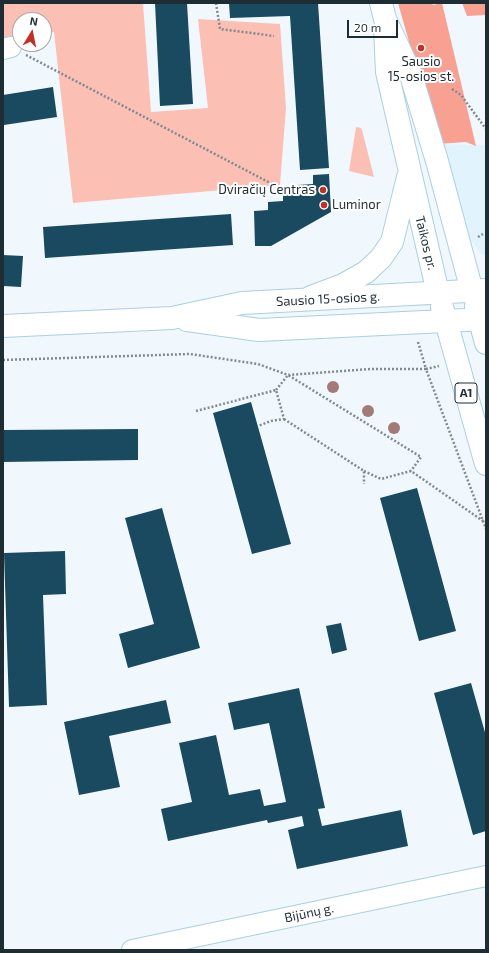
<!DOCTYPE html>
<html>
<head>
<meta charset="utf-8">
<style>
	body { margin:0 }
	#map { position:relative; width:489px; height:953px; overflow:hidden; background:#f1f8fd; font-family:"Exo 2",sans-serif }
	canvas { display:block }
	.frame { position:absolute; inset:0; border:4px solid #1e2c34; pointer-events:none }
	.north { position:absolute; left:12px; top:12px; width:40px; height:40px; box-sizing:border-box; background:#fff; border:1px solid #a5abae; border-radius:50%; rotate:10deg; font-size:11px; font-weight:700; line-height:16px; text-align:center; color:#1e2c34 }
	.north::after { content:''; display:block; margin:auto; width:14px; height:18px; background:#c03324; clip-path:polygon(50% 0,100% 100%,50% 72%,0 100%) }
	.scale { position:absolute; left:347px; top:20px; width:51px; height:18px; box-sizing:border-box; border:2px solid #1e2c34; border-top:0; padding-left:5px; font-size:12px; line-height:14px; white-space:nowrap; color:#1e2c34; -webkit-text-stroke:3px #fff; paint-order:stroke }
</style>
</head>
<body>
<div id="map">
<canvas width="489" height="953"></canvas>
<div class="frame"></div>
<div class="north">N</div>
<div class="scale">20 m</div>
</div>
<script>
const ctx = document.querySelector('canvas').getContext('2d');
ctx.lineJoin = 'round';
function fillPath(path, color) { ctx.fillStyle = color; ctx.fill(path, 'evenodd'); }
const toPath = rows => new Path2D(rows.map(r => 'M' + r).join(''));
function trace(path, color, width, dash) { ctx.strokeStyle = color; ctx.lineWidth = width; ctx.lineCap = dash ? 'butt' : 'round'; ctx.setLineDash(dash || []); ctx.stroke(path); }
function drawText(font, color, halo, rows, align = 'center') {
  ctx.font = font + ' "Exo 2",sans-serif'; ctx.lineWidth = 4; ctx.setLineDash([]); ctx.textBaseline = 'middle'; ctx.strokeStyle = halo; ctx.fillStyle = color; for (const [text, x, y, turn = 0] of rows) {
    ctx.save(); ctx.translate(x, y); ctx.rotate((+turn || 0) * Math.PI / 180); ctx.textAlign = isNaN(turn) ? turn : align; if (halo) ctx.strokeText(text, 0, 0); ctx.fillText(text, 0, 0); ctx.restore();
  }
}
const built = toPath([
	[438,144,486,145,486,256,480,253,464,230]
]);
const green = toPath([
	[3,3,143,3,151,112,208,108,198,19,280,24,286,108,280,185,73,203,54,32,44,34,44,20,20,20,20,37,3,39],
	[356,127,361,128,362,130,374,177,349,171]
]);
const forest = toPath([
	[398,3,432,3,433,5,442,3,476,146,466,142,438,144],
	[462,3,486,3,486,15,467,16]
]);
const building = toPath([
	[155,3,187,3,193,104,160,106],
	[229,3,318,3,329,168,300,170,290,16,230,18],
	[53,87,57,117,4,125,3,95],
	[329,174,331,212,271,246,255,246,254,211,268,210,268,202,283,201,283,194,299,193,298,185,313,184,313,175],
	[231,214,233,245,45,258,43,227],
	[3,255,23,256,21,287,3,286],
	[251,402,291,544,252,554,213,413],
	[138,429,138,460,3,462,3,430],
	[417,488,456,631,419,641,380,498],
	[162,508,200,648,128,668,119,634,154,624,125,518],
	[65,551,66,594,43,595,47,705,9,707,4,553],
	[341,623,347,650,332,654,326,626],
	[471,683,486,736,486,831,473,835,434,693],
	[299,688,325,808,318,809,322,826,401,810,408,846,297,869,288,830,304,826,302,816,268,823,267,820,168,841,161,809,192,802,179,743,216,735,229,795,260,789,264,806,286,802,269,723,234,730,228,703],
	[166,700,171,723,109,736,120,787,79,795,64,722]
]);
const path = toPath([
	[216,3,220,29,274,36],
	[26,55,274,185],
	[452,89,461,95,486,129],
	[478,237,483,234],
	[418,342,426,369,439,366],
	[3,360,190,354,258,364,288,375,370,369,426,369,486,529],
	[276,390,288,375,421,457,411,471],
	[196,411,276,390,284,419,271,421,258,426],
	[284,419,364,471,364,484],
	[364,471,381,479,411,471,483,521]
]);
const minor = toPath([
	[3,49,11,47],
	[132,950,486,876]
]);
const tertiary = toPath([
	[381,3,385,19,410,72,437,161,472,291],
	[385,28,387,72,438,293],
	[311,297,343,285,366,272,381,258,392,242,408,177]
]);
const primary = toPath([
	[476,306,486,343],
	[442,307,486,464],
	[187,320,259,330,486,319],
	[3,326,172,318,242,303,486,290]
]);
const trees = [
	[333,387],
	[368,411],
	[394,428]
];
const markers = [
	[421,48,4,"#c03324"],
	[323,190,4,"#c03324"],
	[324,205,4,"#c03324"]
];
const shields = [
	[466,393,22]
];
const shieldNames = [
	["A1",466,393]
];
const poiNames = [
	["Sausio",421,62],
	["15-osios st.",421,77],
	["Dviračių Centras",315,190,"right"],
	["Luminor",332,205,"left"]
];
const streetNames = [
	["Taikos pr.",426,243,76],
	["Sausio 15-osios g.",328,299,-3],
	["Bijūnų g.",309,913,-12]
];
fillPath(built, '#e1f3fd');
fillPath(green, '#fcbfb4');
fillPath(forest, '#f8a192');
fillPath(building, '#194a60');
trace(minor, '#aacfe3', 22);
trace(tertiary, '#aacfe3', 24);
trace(primary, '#aacfe3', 24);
trace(path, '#7f8a91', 2.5, [2, 2]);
trace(minor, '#fff', 20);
trace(tertiary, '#fff', 22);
trace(primary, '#fff', 22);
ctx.fillStyle = '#a27b79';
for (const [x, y] of trees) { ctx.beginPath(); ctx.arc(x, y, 6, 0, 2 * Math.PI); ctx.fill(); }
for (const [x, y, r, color] of markers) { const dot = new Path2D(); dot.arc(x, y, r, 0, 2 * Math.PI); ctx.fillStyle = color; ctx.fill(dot); trace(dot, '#fff', 1.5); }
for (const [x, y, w] of shields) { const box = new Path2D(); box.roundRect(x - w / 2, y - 10, w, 20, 3); ctx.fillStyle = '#fff'; ctx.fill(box); trace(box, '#1e2c34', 1); }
drawText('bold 12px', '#1e2c34', null, shieldNames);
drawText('13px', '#1e2c34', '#fff', poiNames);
drawText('13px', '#1e2c34', '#fff', streetNames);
</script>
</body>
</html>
